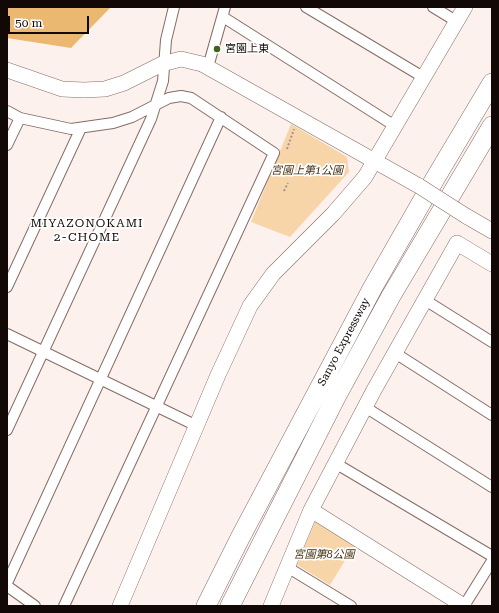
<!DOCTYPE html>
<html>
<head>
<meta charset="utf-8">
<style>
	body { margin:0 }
	#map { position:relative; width:499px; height:613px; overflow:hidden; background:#fdf1ee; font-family:"Roboto Serif",serif }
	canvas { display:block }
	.frame { position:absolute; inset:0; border:8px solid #120907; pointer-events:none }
	.scale { position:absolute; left:8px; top:16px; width:81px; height:18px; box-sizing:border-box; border:2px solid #120907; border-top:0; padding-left:5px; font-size:12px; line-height:14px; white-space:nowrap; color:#120907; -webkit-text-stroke:3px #fff; paint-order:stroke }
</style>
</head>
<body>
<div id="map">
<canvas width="499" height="613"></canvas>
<div class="frame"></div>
<div class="scale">50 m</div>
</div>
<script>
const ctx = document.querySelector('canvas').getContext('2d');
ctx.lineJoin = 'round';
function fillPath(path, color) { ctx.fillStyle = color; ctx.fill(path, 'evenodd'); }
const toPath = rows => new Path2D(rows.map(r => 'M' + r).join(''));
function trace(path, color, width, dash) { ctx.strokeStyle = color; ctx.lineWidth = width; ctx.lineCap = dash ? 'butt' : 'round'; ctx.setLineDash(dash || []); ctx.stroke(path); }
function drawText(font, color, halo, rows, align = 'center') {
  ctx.font = font + ' "Roboto Serif","Noto Sans JP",serif'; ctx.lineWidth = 3.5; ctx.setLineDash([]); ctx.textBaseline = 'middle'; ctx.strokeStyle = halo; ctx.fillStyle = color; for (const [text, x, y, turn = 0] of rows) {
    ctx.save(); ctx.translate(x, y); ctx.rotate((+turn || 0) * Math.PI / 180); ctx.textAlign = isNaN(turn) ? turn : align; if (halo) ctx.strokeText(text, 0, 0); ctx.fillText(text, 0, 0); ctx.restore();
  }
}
const green = toPath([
	[291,124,347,157,349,172,290,237,251,222],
	[315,522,354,546,330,585,297,565]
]);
const forest = toPath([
	[7,7,111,7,71,48,7,38]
]);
const path = toPath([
	[287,149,294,129],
	[284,191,288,183]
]);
const street = toPath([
	[306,7,423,77],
	[433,7,456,21],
	[223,17,395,126],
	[208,67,225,7],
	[7,111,20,118,71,129,113,123,132,117,169,98,181,96,191,98,274,153,64,606],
	[7,145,20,118],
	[7,287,81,128],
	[425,300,492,342],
	[7,334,197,426],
	[395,353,492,415],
	[365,407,492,487],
	[7,430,151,119,163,81,166,40,174,7],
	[335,463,492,556],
	[287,567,351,606],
	[7,583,221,117],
	[7,586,35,606],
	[464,606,492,561]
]);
const secondary = toPath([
	[7,70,62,89,84,90,105,89,124,83,162,64,181,59,202,64,419,186],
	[466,216,492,231],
	[311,510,464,606],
	[120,606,218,375,250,306,273,274,333,214,365,177,465,7],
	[271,606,311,510,374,390,457,243,492,264]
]);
const highway = toPath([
	[206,606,240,538,373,287,436,177,492,83],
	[230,606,336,397,391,296,492,126]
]);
const secondaryBridge = toPath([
	[419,186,466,216]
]);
const markers = [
	[217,49,4,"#3e631c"]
];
const poiNames = [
	["宮園上東",225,49]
];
const parkNames = [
	["宮園上第1公園",307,171],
	["宮園第8公園",324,555]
];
const streetNames = [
	["Sanyo Expressway",344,342,-62]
];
const neighbourhoodNames = [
	["MIYAZONOKAMI",87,223],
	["2-CHOME",87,237]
];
fillPath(green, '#f7d5a9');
fillPath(forest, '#ebb872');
trace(street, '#856d66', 12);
trace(secondary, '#856d66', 16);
trace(highway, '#856d66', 20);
trace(path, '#9f9492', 2, [2, 2]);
trace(street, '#fff', 10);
trace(secondary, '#fff', 15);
trace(highway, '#fff', 19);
trace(secondaryBridge, '#856d66', 16, []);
trace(secondaryBridge, '#fff', 15);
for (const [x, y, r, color] of markers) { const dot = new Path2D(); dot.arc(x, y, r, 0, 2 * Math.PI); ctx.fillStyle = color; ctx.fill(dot); trace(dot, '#fff', 1.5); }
drawText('11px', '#120907', '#fff', poiNames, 'left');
drawText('italic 11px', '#493415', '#fff', parkNames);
drawText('11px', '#120907', '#fff', streetNames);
ctx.letterSpacing = '1px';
drawText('12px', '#120907', '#fff', neighbourhoodNames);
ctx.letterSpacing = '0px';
</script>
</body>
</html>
